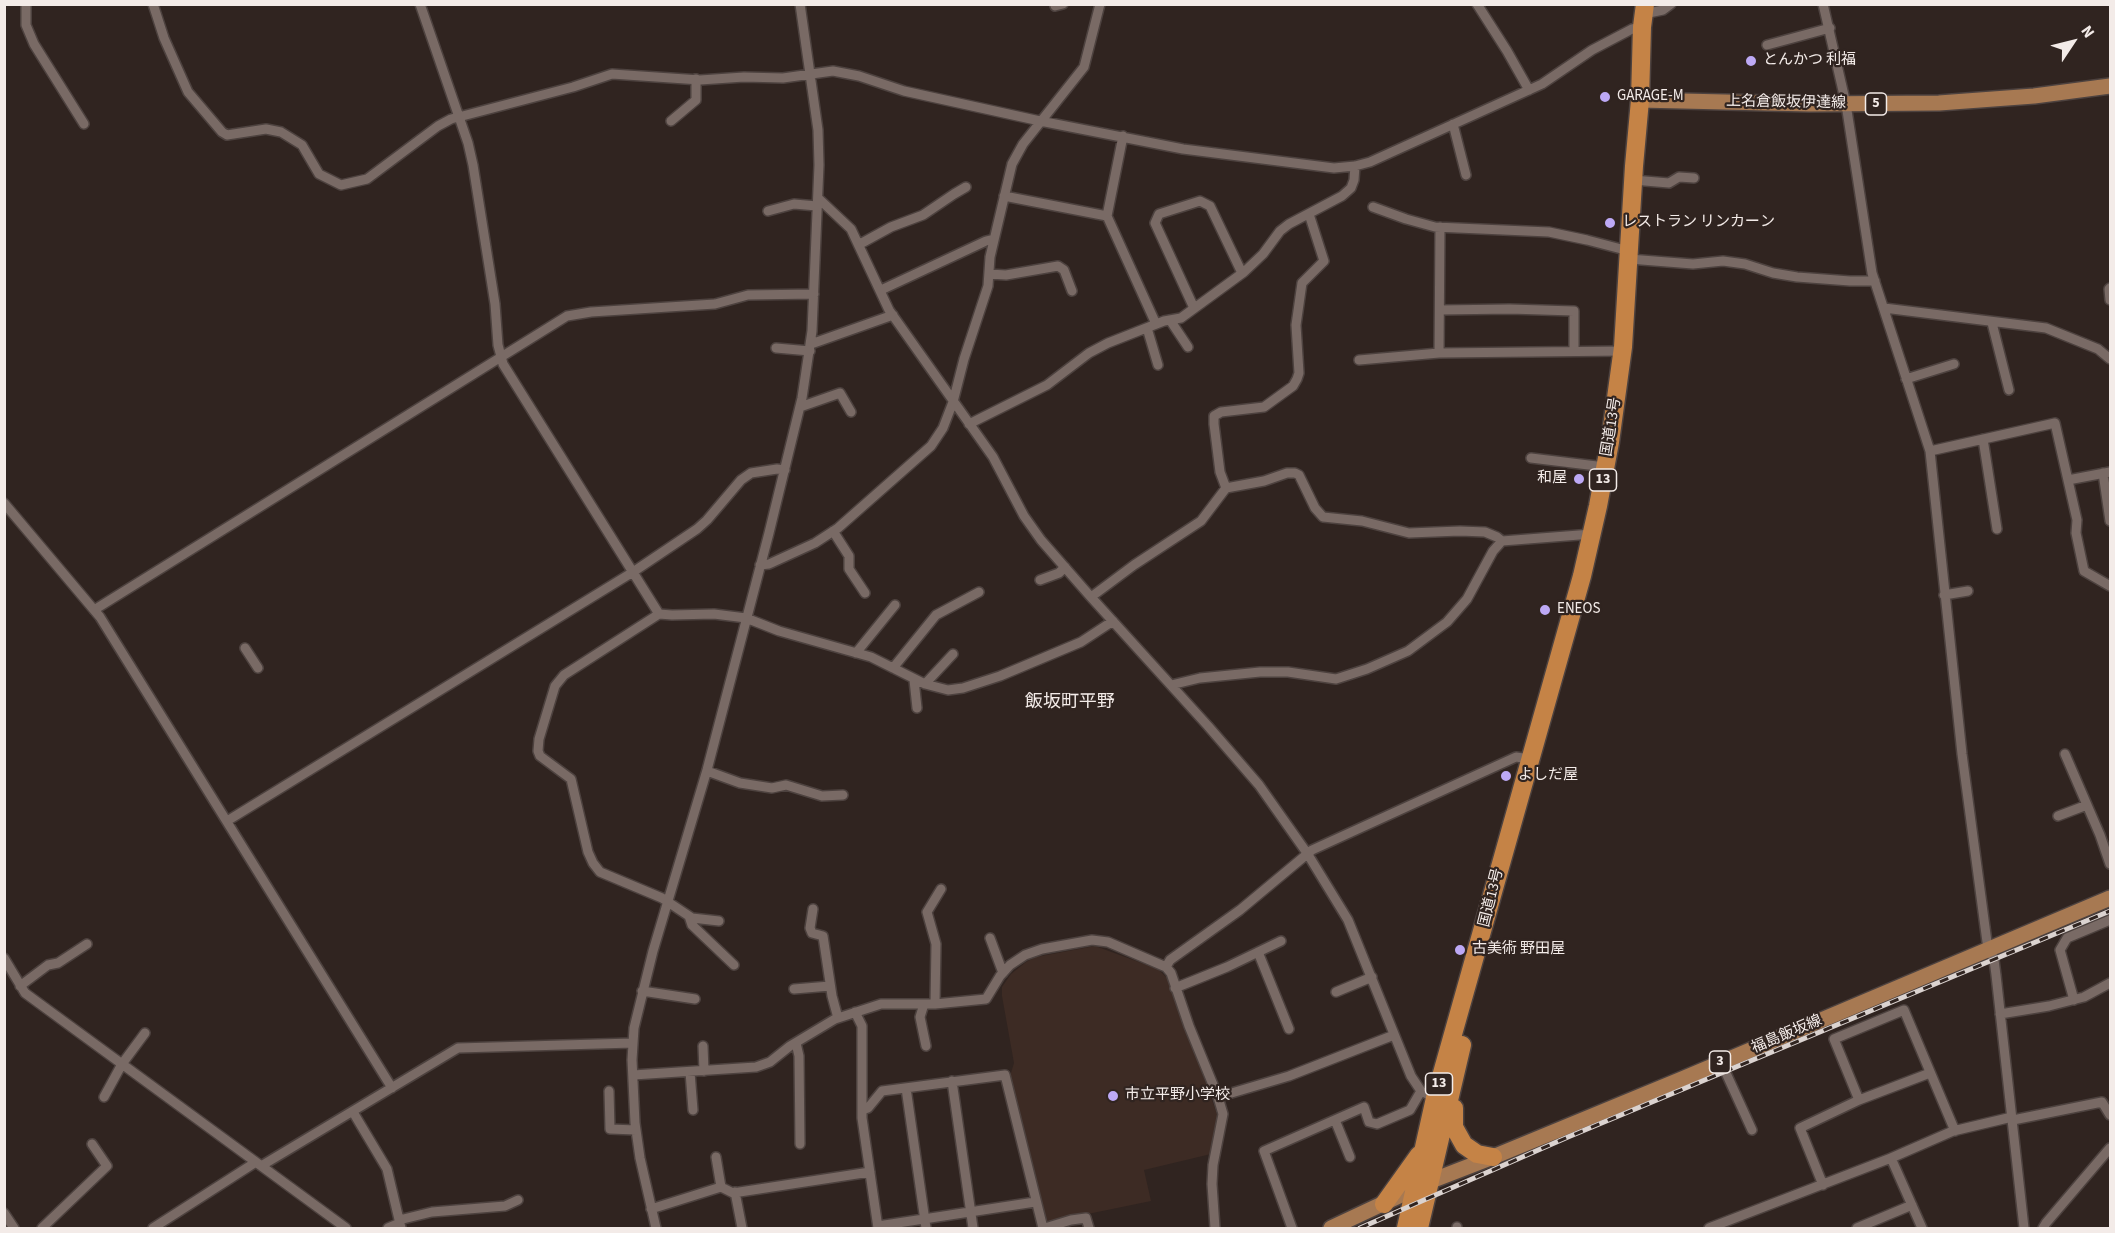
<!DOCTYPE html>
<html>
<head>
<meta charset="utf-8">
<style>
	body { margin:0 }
	#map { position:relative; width:2115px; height:1233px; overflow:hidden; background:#302420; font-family:"Source Sans 3",sans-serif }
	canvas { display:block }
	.frame { position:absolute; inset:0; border:6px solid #f3ebe8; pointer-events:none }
	.north { position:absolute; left:2043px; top:12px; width:60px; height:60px; -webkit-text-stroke:4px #302420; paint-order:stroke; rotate:55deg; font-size:16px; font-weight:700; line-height:24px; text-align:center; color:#f3ebe8 }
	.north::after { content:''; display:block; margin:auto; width:21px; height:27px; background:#f3ebe8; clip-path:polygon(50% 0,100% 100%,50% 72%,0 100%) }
</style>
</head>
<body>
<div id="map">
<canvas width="2115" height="1233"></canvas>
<div class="frame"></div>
<div class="north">N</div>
</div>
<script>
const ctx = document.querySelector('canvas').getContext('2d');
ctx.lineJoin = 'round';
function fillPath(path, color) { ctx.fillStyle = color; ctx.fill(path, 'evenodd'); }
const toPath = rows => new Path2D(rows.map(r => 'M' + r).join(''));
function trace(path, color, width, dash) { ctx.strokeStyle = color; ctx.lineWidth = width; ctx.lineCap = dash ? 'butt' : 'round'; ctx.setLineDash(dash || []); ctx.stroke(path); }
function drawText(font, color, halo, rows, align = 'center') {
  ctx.font = font + ' "Source Sans 3","Noto Sans JP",sans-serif'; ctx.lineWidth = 4.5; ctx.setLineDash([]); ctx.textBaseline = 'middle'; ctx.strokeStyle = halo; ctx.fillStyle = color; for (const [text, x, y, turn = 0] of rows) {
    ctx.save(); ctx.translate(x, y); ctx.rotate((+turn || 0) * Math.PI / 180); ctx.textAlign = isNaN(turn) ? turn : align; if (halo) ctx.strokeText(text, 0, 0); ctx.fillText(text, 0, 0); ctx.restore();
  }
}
const built = toPath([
	[1095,946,1158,969,1169,980,1218,1117,1218,1123,1211,1154,1144,1170,1151,1201,1044,1223,1010,1076,1014,1063,1002,996,1002,987,1011,974,1026,962,1036,957]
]);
const street = toPath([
	[26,4,26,25,34,44,84,124],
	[153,4,164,38,188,92,222,132,227,135,266,129,281,132,302,145,319,174,341,185,367,179,438,126,451,119,573,87,612,74,700,80,744,77,783,78,833,71,859,76,904,91,1040,121,1183,149,1334,168,1355,166,1370,162,1542,84,1592,50,1632,29,1642,27],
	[420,4,468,143,473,165,495,304,498,345,503,364,659,614],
	[1477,4,1507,51,1529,90],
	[1823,4,1846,104,1872,273,1930,451,1962,754,1987,942,1994,960,1996,975,2024,1228],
	[1055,6,1063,4],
	[1644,14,1663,10,1671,4],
	[1767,45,1830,28],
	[671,121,696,100,696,79],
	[1453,124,1466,175],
	[1123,136,1107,216,1156,324],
	[1633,180,1669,183,1679,177,1694,178],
	[1004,196,1107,216],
	[818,198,851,229,889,310,993,457,1024,516,1041,540,1090,596,1208,726,1259,785,1307,853,1348,920,1411,1076,1421,1091,1435,1098],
	[1373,207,1406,219,1435,227,1549,232,1587,240,1629,251],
	[768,211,794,204,817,206],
	[860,244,891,227,923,215,954,194,966,187],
	[1629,259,1693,264,1723,261,1745,264,1773,273,1797,277,1850,281,1875,281],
	[989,274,1006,275,1058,266,1064,270,1072,291],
	[2110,288,2109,289,2110,300],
	[881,290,986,241,994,239],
	[1194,308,1155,223,1159,214,1200,201,1210,206,1242,273],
	[1884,308,2046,328,2098,349,2110,359],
	[1440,310,1510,309,1574,311,1574,351],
	[1170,320,1188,347],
	[1992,323,2009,390],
	[1147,328,1158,365],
	[811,344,893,315],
	[776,348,810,351],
	[1439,353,1440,227],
	[1359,360,1439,353,1623,351],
	[1906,379,1954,364],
	[800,407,840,393,851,412],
	[969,424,1047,385,1089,353,1108,343,1164,321,1181,318,1244,272,1263,254,1280,231,1289,224,1342,196,1351,188,1354,180,1355,166],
	[1983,439,1997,529],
	[1930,451,2055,423,2077,520,2076,533,2084,571,2110,586],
	[1531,458,1605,467],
	[2103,473,2110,521],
	[2068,480,2110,472],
	[1226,488,1220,472,1214,424,1214,416,1221,412,1264,407,1293,386,1297,379,1299,373,1296,325,1302,283,1324,261,1309,214],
	[4,503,100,617,392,1088],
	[833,531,849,556,849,569,865,593],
	[760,565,769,564,815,543,838,528,931,446,943,428,953,402,964,359,988,286,990,257,1012,164,1023,144,1084,67,1100,4],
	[1040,580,1059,573,1065,567],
	[1944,595,1968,591],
	[1091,597,1134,565,1201,521,1226,488,1264,481,1287,473,1295,473,1299,475,1315,508,1323,517,1362,521,1409,533,1460,531,1485,532,1497,537,1502,541],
	[94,610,567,316,591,312,715,304,748,295,814,294],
	[245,648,258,668],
	[856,653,895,605],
	[893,668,936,615,979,592],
	[914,680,917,708],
	[925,684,953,654],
	[1171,685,1200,678,1260,672,1288,672,1336,679,1367,669,1408,651,1447,622,1467,599,1493,551,1502,541,1592,534],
	[2065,754,2100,835,2110,864],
	[707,771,740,783,772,788,786,785,822,796,843,795],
	[2058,816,2087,805],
	[227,821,633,572,697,529,707,520,741,480,751,473,777,469,785,470],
	[813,909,810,928,812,933,823,936,832,996,838,1018],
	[689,916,692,925,734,965],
	[719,921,692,918,662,898,600,872,593,863,588,852,571,779,540,756,538,751,539,739,555,686,564,675,659,614,672,615,714,614,746,618,779,631,871,657,925,684,948,690,963,688,1000,676,1081,642,1113,621],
	[990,938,1003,973],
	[1258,952,1289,1029],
	[4,958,25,993,346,1228],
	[1166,967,1170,960,1240,910,1312,850,1516,757,1530,759],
	[20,986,48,965,58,963,87,944],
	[1175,988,1227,967,1281,941],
	[794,989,830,986],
	[642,991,695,999],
	[1336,992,1372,977],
	[2074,1000,2060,950,2067,938,2110,920],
	[924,1004,920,1017,926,1046],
	[935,1004,936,944,927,912,941,889],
	[855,1012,862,1026,862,1118,878,1228],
	[2000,1014,2049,1006,2084,997,2110,983],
	[796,1043,799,1056,800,1144],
	[703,1046,704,1071],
	[1721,1062,1752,1130],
	[690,1072,693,1110],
	[633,1075,756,1067,770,1062,790,1046,835,1019,881,1004,935,1004,986,999,1000,976,1010,965,1025,955,1042,949,1092,940,1108,942,1166,967,1171,973,1189,1026,1218,1097,1223,1114,1213,1165,1212,1184,1215,1228],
	[952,1081,973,1228],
	[906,1088,926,1228],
	[609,1091,610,1129,636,1130],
	[104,1097,122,1064,145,1033],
	[1218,1097,1289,1076,1394,1035],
	[1859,1100,1834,1039,1904,1010,1955,1131],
	[862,1110,868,1108,882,1091,1005,1075,1043,1228],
	[353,1112,387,1169,401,1228],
	[1335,1120,1350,1157],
	[2013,1120,2102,1102,2110,1115],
	[716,1157,721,1187],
	[261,1166,458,1048,633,1043],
	[1823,1185,1800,1128,1859,1100,1930,1073],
	[735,1192,742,1228],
	[651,1209,721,1187,733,1193,870,1172],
	[4,1213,14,1228],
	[399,1220,432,1212,505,1206,518,1200],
	[878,1226,1035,1202],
	[1457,1227,1457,1228],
	[42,1228,107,1166,92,1144],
	[153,1228,256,1162],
	[388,1228,400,1223],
	[656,1228,640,1158,635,1123,632,1060,634,1028,653,951,707,770,769,533,802,398,812,331,819,165,818,130,800,4],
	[1045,1228,1071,1220,1086,1218,1089,1228],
	[1292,1228,1264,1151,1364,1107,1369,1122,1377,1124,1410,1110,1421,1091],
	[1709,1228,1891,1158],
	[1857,1228,1912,1205],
	[1922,1228,1891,1158,1953,1131,2012,1117],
	[2043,1228,2046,1223,2110,1148]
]);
const primary = toPath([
	[1640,100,1809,104,1939,103,2034,96,2110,86],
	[1331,1228,1431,1181,1493,1157,1682,1079,2110,898]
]);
const highway = toPath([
	[1454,1108,1454,1127,1464,1145,1477,1154,1493,1157],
	[1384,1204,1419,1155],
	[1406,1228,1435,1098,1582,576,1598,506,1610,442,1623,347,1634,166,1640,100,1642,27,1645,4],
	[1419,1228,1462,1045]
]);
const rail = toPath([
	[1360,1228,1568,1137,2110,911]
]);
const markers = [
	[1751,61,6,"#bda9f5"],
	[1605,97,6,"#bda9f5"],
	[1610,223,6,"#bda9f5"],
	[1579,479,6,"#bda9f5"],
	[1545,610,6,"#bda9f5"],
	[1506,776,6,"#bda9f5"],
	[1460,950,6,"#bda9f5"],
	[1113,1096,6,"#bda9f5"]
];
const shields = [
	[1876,104,21],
	[1603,480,27],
	[1720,1062,21],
	[1439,1084,27]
];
const shieldNames = [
	["5",1876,104],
	["13",1603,480],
	["3",1720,1062],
	["13",1439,1084]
];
const poiNames = [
	["とんかつ 利福",1763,61],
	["GARAGE-M",1617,97],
	["レストラン リンカーン",1622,223],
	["和屋",1567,479,"right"],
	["ENEOS",1557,610],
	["よしだ屋",1518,776],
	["古美術 野田屋",1472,950],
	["市立平野小学校",1125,1096]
];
const streetNames = [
	["上名倉飯坂伊達線",1786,103,1],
	["国道13号",1612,427,-81],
	["国道13号",1492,898,-76],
	["福島飯坂線",1787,1035,-23]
];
const quarterNames = [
	["飯坂町平野",1070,703]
];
fillPath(built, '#3d2b24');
trace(street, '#4d423f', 12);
trace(primary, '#4d423f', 18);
trace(highway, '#4d423f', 21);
trace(street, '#796a65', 9);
trace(primary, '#a77952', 15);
trace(highway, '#c58346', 18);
trace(rail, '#dbd3d0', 5);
trace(rail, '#302420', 3, [9]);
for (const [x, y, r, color] of markers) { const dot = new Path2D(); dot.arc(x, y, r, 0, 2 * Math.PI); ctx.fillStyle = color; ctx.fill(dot); trace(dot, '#302420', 2); }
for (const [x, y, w] of shields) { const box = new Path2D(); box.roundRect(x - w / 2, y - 11, w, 22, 4.5); ctx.fillStyle = '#302420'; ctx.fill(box); trace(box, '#f3ebe8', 1.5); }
drawText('bold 14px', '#f3ebe8', null, shieldNames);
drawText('15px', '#f3ebe8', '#302420', poiNames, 'left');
drawText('15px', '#f3ebe8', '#302420', streetNames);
drawText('18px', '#f3ebe8', '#302420', quarterNames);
</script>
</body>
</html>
